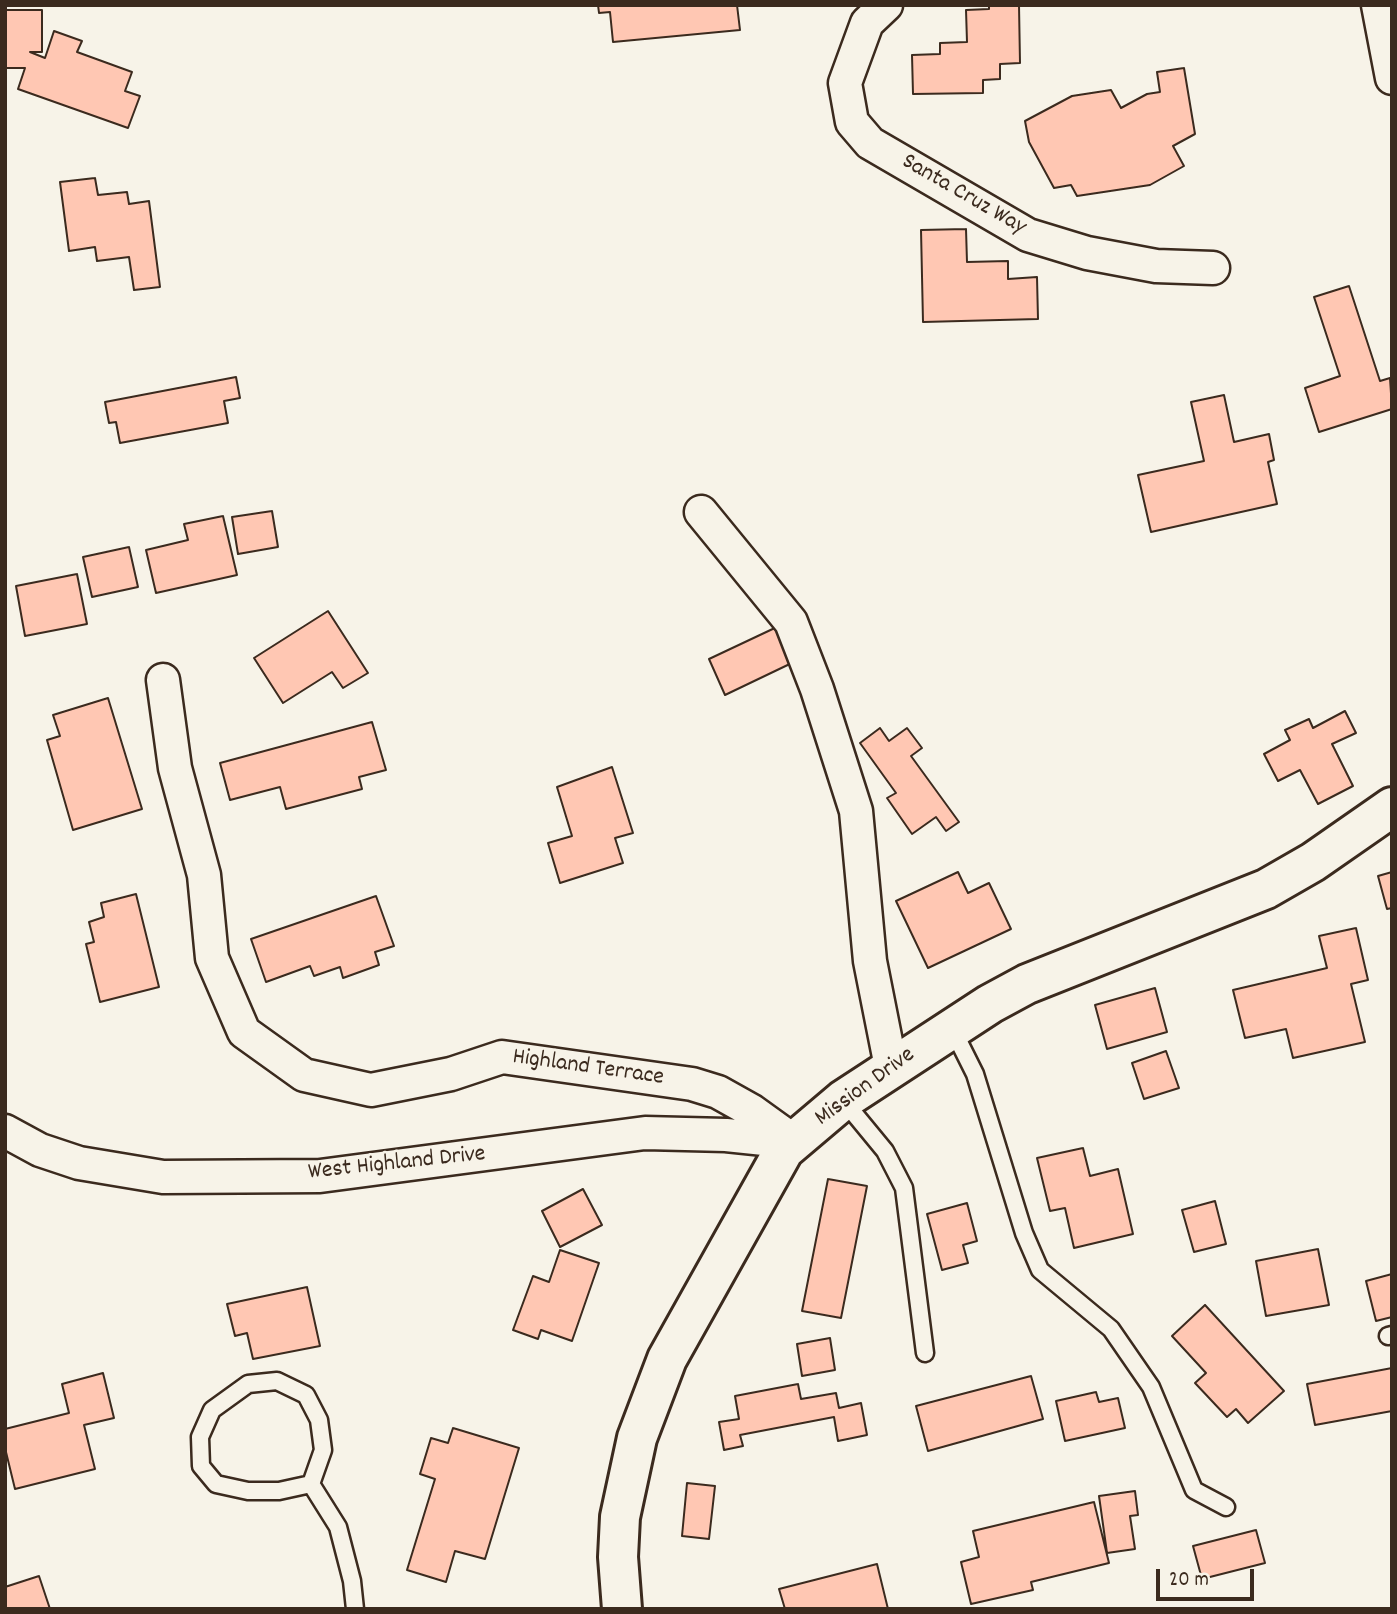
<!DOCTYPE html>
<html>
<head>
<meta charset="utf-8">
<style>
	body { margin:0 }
	#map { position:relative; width:1397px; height:1614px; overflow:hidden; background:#f7f3e8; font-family:Dekko,sans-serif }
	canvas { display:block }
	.frame { position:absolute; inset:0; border:7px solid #3b2a1e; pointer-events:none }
	.scale { position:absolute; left:1156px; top:1569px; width:98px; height:32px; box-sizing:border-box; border:4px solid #3b2a1e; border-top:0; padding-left:9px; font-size:21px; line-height:24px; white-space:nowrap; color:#3b2a1e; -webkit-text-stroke:5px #f7f3e8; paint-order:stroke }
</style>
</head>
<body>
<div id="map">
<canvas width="1397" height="1614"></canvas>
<div class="frame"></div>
<div class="scale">20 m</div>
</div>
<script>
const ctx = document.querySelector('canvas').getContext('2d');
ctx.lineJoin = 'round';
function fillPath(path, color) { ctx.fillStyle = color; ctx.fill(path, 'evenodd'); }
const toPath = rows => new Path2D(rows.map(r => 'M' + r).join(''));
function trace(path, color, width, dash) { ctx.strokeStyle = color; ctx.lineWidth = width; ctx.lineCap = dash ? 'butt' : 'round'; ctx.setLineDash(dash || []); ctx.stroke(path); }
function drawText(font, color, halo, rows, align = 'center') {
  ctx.font = font + ' Dekko,sans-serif'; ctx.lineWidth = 5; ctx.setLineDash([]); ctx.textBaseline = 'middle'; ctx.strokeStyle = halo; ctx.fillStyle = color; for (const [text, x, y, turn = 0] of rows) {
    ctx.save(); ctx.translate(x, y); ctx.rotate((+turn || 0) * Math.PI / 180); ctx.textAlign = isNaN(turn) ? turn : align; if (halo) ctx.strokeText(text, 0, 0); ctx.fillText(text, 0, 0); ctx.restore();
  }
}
const building = toPath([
	[598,5,737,5,740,30,613,42,610,12,599,13,598,5],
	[989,5,1019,5,1020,63,1000,64,1000,79,983,80,983,93,913,94,912,55,940,54,940,43,967,42,966,10,989,9,989,5],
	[5,10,42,10,42,52,30,52,45,58,54,31,82,41,77,52,132,72,125,91,140,96,128,128,18,89,25,68,5,68,5,10],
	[1184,68,1195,134,1173,146,1184,166,1150,185,1077,196,1071,185,1054,188,1029,142,1025,121,1072,96,1111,90,1121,108,1147,94,1160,92,1157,72,1184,68],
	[95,178,98,195,127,192,129,204,149,201,160,287,134,290,129,257,97,261,95,247,69,251,60,182,95,178],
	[966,229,967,262,1008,261,1008,279,1037,277,1038,319,923,322,921,230,966,229],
	[1349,286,1380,381,1390,378,1392,409,1319,432,1305,388,1340,376,1314,297,1349,286],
	[236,377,240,398,224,401,228,423,120,443,116,422,109,423,105,402,236,377],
	[1224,395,1234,442,1269,434,1274,460,1268,462,1277,504,1151,532,1138,475,1204,461,1191,402,1224,395],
	[272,511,278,547,238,554,232,517,272,511],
	[223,516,237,575,156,593,146,550,188,540,184,524,223,516],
	[129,547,138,587,92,597,83,557,129,547],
	[77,574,87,624,25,636,16,586,77,574],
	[328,611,368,673,343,688,332,672,283,703,254,658,328,611],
	[779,626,796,661,725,695,709,659,779,626],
	[108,698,142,809,73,830,47,740,60,736,53,715,108,698],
	[1345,711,1356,733,1332,744,1353,786,1318,804,1300,770,1278,781,1264,754,1290,740,1285,730,1309,719,1313,728,1345,711],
	[372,722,386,770,359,777,362,789,286,809,280,787,230,800,220,763,372,722],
	[880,728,889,741,907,728,922,748,911,756,959,822,946,831,936,817,912,834,887,798,896,793,860,743,880,728],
	[612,767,633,833,615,838,623,863,560,883,548,843,572,836,557,787,612,767],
	[958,872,968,893,989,883,1011,929,928,968,896,901,958,872],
	[1392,872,1392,908,1387,909,1378,876,1392,872],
	[136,894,159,987,100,1002,86,944,94,942,89,922,104,917,101,903,136,894],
	[376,896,394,946,375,952,379,965,343,978,340,967,314,976,310,966,266,982,251,939,376,896],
	[1356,928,1368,980,1351,984,1365,1042,1293,1058,1286,1029,1245,1038,1233,990,1327,968,1319,936,1356,928],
	[1155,988,1167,1032,1107,1049,1095,1005,1155,988],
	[1166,1051,1179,1088,1144,1099,1132,1063,1166,1051],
	[1083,1148,1090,1176,1118,1169,1133,1234,1074,1248,1065,1208,1050,1211,1037,1158,1083,1148],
	[828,1179,867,1186,841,1318,802,1311,828,1179],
	[583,1189,602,1225,560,1247,542,1211,583,1189],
	[1215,1201,1226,1244,1194,1252,1182,1210,1215,1201],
	[967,1203,977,1241,963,1245,968,1263,942,1270,927,1214,967,1203],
	[1318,1249,1329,1305,1266,1316,1256,1261,1318,1249],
	[560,1250,599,1263,572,1341,541,1330,538,1339,513,1330,533,1276,549,1282,560,1250],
	[1392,1274,1392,1317,1376,1321,1366,1281,1392,1274],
	[307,1287,320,1346,253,1359,247,1333,235,1336,227,1304,307,1287],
	[1205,1305,1284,1391,1248,1423,1236,1409,1227,1417,1195,1383,1206,1373,1172,1336,1205,1305],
	[830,1338,835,1370,802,1376,797,1344,830,1338],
	[1392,1368,1392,1411,1315,1425,1307,1384,1392,1368],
	[103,1373,114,1418,84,1425,95,1469,15,1489,5,1448,5,1429,69,1413,62,1384,103,1373],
	[1031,1376,1043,1419,928,1451,916,1406,1031,1376],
	[798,1384,801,1399,836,1393,839,1408,861,1403,867,1435,838,1441,834,1417,740,1435,743,1446,724,1450,719,1422,739,1419,735,1396,798,1384],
	[1096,1392,1099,1402,1118,1398,1125,1428,1065,1441,1056,1401,1096,1392],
	[453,1428,519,1448,485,1559,455,1551,446,1582,407,1570,435,1479,420,1474,431,1438,448,1443,453,1428],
	[687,1483,715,1486,709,1539,682,1536,687,1483],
	[1135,1491,1138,1515,1130,1516,1135,1549,1107,1553,1099,1496,1135,1491],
	[1094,1502,1109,1563,1031,1582,1033,1590,971,1604,961,1562,979,1557,973,1531,1094,1502],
	[1256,1530,1265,1563,1202,1579,1193,1546,1256,1530],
	[877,1564,888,1609,785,1609,779,1589,877,1564],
	[39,1576,50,1609,6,1609,5,1587,39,1576]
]);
const service = toPath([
	[952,1028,975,1074,1024,1233,1040,1270,1111,1329,1151,1387,1194,1490,1226,1507],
	[843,1100,885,1151,904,1188,925,1353],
	[1388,1336,1392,1335],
	[277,1381,306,1395,319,1420,323,1450,311,1484,279,1491,248,1491,216,1484,201,1466,200,1437,212,1410,248,1384,277,1381],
	[311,1484,338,1527,352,1581,355,1609]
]);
const minor = toPath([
	[886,5,867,23,845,83,852,122,870,143,1028,235,1087,253,1156,266,1213,268],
	[1378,5,1392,78],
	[701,512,791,622,817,689,856,811,870,961,891,1067],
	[163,680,175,768,204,875,212,958,244,1032,304,1075,371,1090,451,1074,502,1057,692,1084,718,1092,752,1111,795,1142],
	[5,1131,40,1150,79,1163,163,1177,320,1176,645,1133,726,1135,793,1142]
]);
const tertiary = toPath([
	[622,1609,618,1557,620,1517,637,1438,667,1359,784,1150,843,1100,990,1004,1027,984,1266,889,1313,862,1392,807]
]);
const streetNames = [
	["Santa Cruz Way",963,196,30],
	["Highland Terrace",588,1069,8],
	["Mission Drive",866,1088,-36],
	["West Highland Drive",397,1165,-6]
];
fillPath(building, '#ffc7b3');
trace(building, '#3b2a1e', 2);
trace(service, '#3b2a1e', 21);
trace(minor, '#3b2a1e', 37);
trace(tertiary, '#3b2a1e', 44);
trace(service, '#f7f3e8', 16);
trace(minor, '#f7f3e8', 32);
trace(tertiary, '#f7f3e8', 38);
drawText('24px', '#3b2a1e', '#f7f3e8', streetNames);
</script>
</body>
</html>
